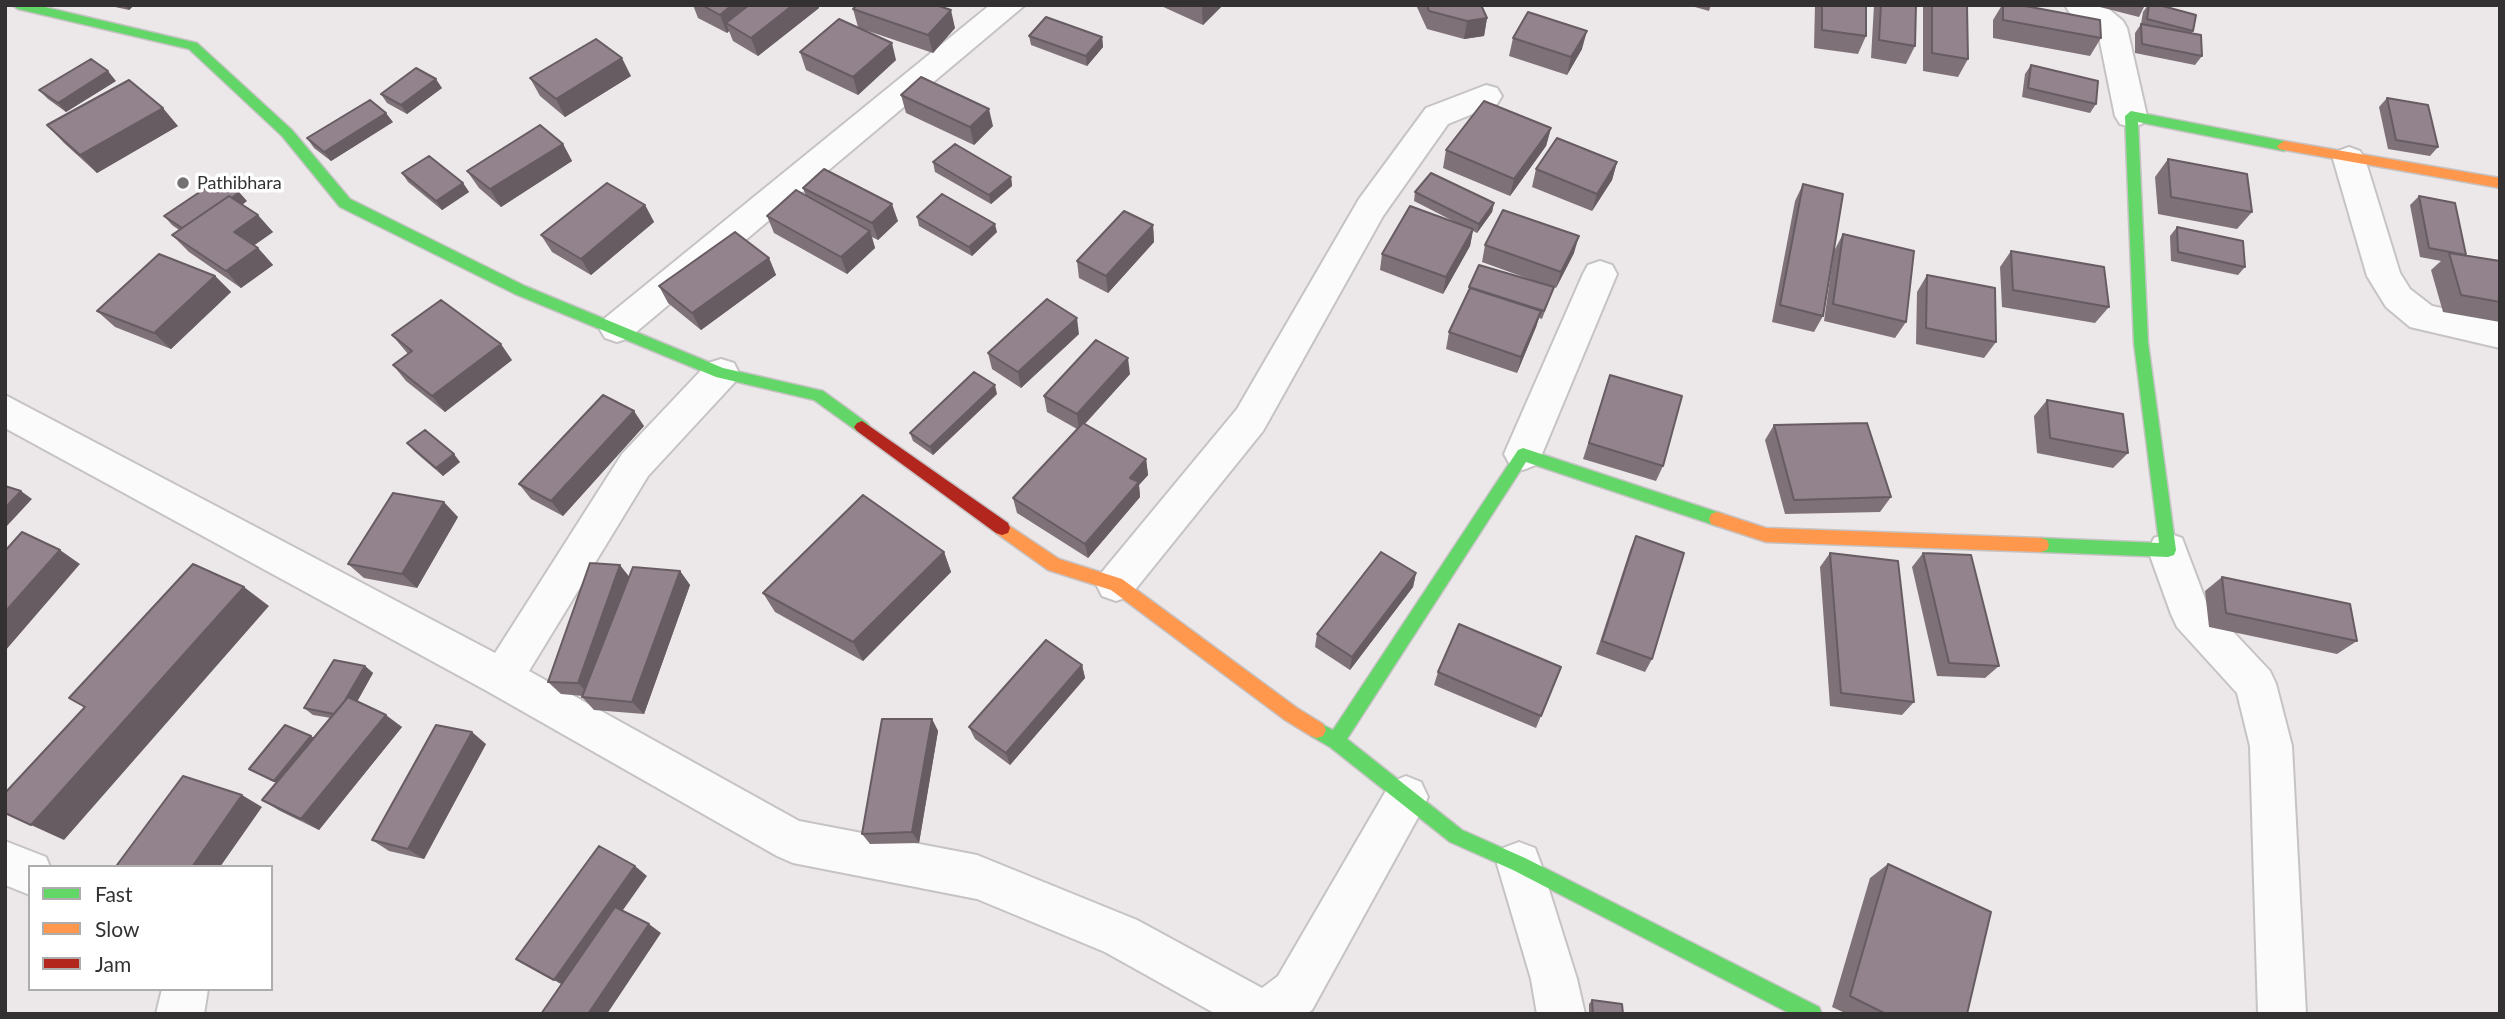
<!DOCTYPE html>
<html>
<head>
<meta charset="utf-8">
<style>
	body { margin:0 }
	#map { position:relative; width:2505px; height:1019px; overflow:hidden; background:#ece7e9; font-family:Lato,sans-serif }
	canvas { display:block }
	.frame { position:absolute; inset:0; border:7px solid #343133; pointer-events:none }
	.legend { position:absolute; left:28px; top:865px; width:245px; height:126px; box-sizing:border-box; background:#fff; border:2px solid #aeadad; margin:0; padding:9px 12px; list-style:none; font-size:21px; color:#343133 }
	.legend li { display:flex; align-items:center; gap:14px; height:35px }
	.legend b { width:35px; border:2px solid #aeadad }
</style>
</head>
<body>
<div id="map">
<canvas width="2505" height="1019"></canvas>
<div class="frame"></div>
<ul class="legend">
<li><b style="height:9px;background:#63d668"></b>Fast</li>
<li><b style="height:9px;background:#ff974d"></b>Slow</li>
<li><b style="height:9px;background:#b3261e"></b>Jam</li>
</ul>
</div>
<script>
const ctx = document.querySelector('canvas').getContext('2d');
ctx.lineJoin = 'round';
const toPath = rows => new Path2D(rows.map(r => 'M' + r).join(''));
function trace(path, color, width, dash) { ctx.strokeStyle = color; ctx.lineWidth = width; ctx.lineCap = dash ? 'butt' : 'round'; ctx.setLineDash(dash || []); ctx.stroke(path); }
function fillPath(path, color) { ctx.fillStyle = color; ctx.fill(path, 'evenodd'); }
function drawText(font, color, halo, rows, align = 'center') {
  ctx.font = font + ' Lato,sans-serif'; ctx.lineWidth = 7; ctx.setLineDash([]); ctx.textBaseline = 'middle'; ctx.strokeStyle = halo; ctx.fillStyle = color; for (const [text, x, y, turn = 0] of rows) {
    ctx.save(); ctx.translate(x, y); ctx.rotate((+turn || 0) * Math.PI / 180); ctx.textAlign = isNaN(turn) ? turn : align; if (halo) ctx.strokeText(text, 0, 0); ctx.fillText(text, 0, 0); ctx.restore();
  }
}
const street = toPath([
	[990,5,1025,5,629,338,617,342,605,338,599,328,605,318,990,5],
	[2065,5,2104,5,2123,21,2127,28,2147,116,2142,124,2131,127,2120,124,2115,116,2098,32,2069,12,2065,5],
	[1486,85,1497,88,1502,96,1497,104,1448,124,1383,216,1263,431,1130,596,1116,601,1102,596,1096,584,1102,572,1237,409,1359,199,1426,108,1486,85],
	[2349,147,2360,151,2365,159,2400,273,2410,289,2432,306,2500,320,2500,348,2410,327,2386,307,2367,276,2333,159,2338,151,2349,147],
	[1600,261,1612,265,1617,274,1542,454,1536,465,1523,470,1510,465,1504,454,1583,274,1588,265,1600,261],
	[721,359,734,363,739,373,734,383,648,476,529,671,799,821,977,855,1137,920,1262,988,1278,976,1391,782,1406,776,1421,782,1428,797,1421,812,1312,1010,1306,1014,1216,1014,1105,952,977,899,793,863,777,856,487,691,5,428,5,395,495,653,622,454,708,363,721,359],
	[2168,533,2182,538,2207,604,2270,671,2276,684,2292,746,2306,1014,2258,1014,2250,746,2237,693,2177,627,2171,614,2148,550,2154,538,2168,533],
	[5,841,46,857,50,867,30,867,30,895,5,885,5,841],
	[1519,842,1535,848,1541,864,1577,979,1585,1014,1537,1014,1531,979,1497,864,1503,848,1519,842],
	[162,989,208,989,204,1014,156,1014,162,989]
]);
const fast = toPath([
	[12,5,36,5,197,43,292,130,350,199,525,286,723,368,823,391,867,423,870,427,867,431,862,433,857,431,814,400,716,377,515,294,340,207,282,136,189,49,18,9,12,5],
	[2131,111,2284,141,2291,146,2284,151,2138,122,2148,343,2176,550,2174,555,2168,557,2041,552,2035,550,2033,545,2035,540,2041,538,2159,543,2134,343,2125,116,2131,111],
	[1523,448,1723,514,1725,519,1723,524,1717,526,1526,462,1347,739,1462,830,1525,858,1819,1007,1822,1014,1791,1014,1513,870,1450,842,1330,747,1311,736,1308,730,1311,724,1317,722,1333,730,1518,450,1523,448]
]);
const slow = toPath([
	[2284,141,2500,178,2500,188,2279,149,2277,146,2284,141],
	[1717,512,1766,528,2041,538,2047,540,2049,545,2047,550,2041,552,1766,542,1711,524,1709,519,1711,514,1717,512],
	[1002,521,1059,559,1122,579,1297,708,1323,724,1326,730,1323,736,1317,738,1311,736,1285,720,1111,590,1048,570,996,533,994,528,996,523,1002,521]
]);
const jam = toPath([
	[862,421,1008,523,1010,528,1008,533,1002,535,996,533,857,431,854,427,857,423,862,421]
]);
const wall = toPath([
	[106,5,134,5,129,10],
	[693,5,818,5,819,8,758,56,733,41,729,31,727,33,698,18],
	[1159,5,1223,5,1203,25],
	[1416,5,1481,5,1487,18,1484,36,1464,39,1427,29],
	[1688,5,1711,5,1709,11],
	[1815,5,1866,5,1866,36,1858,54,1814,48],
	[1874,5,1916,5,1915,46,1906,64,1871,58],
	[1923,5,1967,5,1968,59,1958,77,1923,71],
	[2002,5,2020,5,2101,38,2090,56,1993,38,1993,20],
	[2092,5,2145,5,2139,17],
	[2148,5,2159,5,2193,31,2191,34,2202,56,2195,65,2135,53,2135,33,2141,24,2143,12],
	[853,9,955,28,933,53,859,28,896,60,858,95,806,70,800,52,858,27],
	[1029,36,1102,37,1103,47,1087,66,1031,45],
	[1513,38,1582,49,1567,75,1509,56],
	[2031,65,2096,104,2090,113,2022,97,2025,74],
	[631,76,565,117,540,96,530,78],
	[116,81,66,112,48,99,39,90],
	[442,88,407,114,387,103,381,94],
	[901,95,993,126,974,145,906,113],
	[2387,98,2438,147,2430,156,2388,149,2379,107],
	[393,122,331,161,314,148,307,138],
	[47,125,178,126,97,173,64,143],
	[1551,128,1546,146,1510,196,1443,168,1446,150],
	[563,144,572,161,501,207,479,188,467,171],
	[2168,159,2252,212,2237,229,2158,214,2155,177],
	[933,162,1011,177,1012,186,991,204,935,172],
	[1617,162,1612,180,1592,211,1532,187,1536,169],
	[402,173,463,183,469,192,442,210,408,182],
	[1803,184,1823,316,1814,332,1772,322,1795,201],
	[803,188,898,221,878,240,872,237,875,248,847,274,774,233,767,216,806,196],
	[1415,192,1494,203,1492,212,1477,233,1473,231,1470,246,1443,294,1380,270,1382,254,1457,223,1414,201],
	[2419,196,2466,255,2500,261,2500,322,2443,312,2431,270,2441,261,2420,257,2410,205],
	[247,201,242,205,273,232,254,245,258,248,273,265,241,288,189,252,172,235,179,230,172,225,164,216],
	[645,205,654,222,591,275,552,252,541,235],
	[917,217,997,232,972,256,919,226],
	[1153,225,1154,242,1108,293,1079,278,1077,261],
	[2177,227,2245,267,2238,275,2171,261,2170,236],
	[1843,234,1906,322,1895,338,1824,321,1834,251],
	[1485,245,1574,253,1556,288,1554,287,1542,319,1539,318,1536,327,1517,373,1446,349,1449,332,1551,287,1482,262],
	[2011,251,2109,307,2095,323,2002,307,2000,267],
	[769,258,776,275,701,330,668,303,659,286],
	[1927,275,1996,342,1984,358,1916,344,1917,292],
	[215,276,231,292,171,349,115,327,97,311],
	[1079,334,1021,388,992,369,988,353],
	[392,335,512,360,445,412,406,381,393,365,408,354],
	[1130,374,1085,424,1146,459,1148,475,1139,485,1140,497,1088,558,1017,513,1013,498,1077,429,1047,412,1044,396],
	[1610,375,1663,466,1656,481,1583,459],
	[997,394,933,455,913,441,910,433],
	[2047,400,2128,453,2113,468,2037,453,2034,416],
	[1774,425,1891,497,1880,512,1785,514,1765,440],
	[644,426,563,516,531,499,519,484],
	[407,443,460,462,443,476,414,451],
	[458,517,417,588,364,578,348,564],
	[1636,536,1652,659,1645,672,1596,654,1630,550],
	[944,552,951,572,863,661,775,612,763,593],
	[1830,553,1914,702,1902,715,1830,706,1820,567],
	[1923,553,1999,666,1985,678,1937,676,1912,567],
	[680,571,690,585,644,714,594,710,582,697,583,696,561,694,548,682,629,577],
	[1416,573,1413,587,1350,670,1315,647,1317,634],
	[2222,577,2357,641,2337,654,2209,627,2205,591],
	[1082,665,1085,678,1010,765,975,739,969,727],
	[365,666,373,673,357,702,402,727,319,830,280,811,262,800,276,783,249,769,311,736,314,738,331,718,313,715,304,708],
	[1561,667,1536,728,1434,685,1438,672],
	[932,719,938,731,919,843,870,844,862,834],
	[486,744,424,859,389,851,372,840],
	[1888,864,1967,1014,1847,1014,1832,1007,1870,878],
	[1592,1000,1623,1014,1589,1014,1589,1004]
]);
const shadedWall = toPath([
	[125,5,134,5,129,10],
	[732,5,763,5,726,23,729,31,727,33,720,15],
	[793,5,818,5,819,8,758,56,751,38],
	[1203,5,1223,5,1203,25,1202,7],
	[951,10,955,28,933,53,928,35],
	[1487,18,1484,36,1464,39,1467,21],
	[1587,31,1582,49,1567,75,1571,57],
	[1102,37,1103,47,1087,66,1086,56],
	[892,43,896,60,858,95,853,77],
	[622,58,631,76,565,117,556,99],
	[108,71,116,81,66,112,58,103],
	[436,79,442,88,407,114,401,105],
	[163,108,178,126,97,173,80,155],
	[989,109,993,126,974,145,970,127],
	[386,113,393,122,331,161,324,152],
	[1551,128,1546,146,1510,196,1514,179],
	[563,144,572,161,501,207,490,189],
	[1617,162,1612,180,1592,211,1597,194],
	[1011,177,1012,186,991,204,989,195],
	[463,183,469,192,442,210,436,201],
	[239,192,247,201,193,239,185,231],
	[1494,203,1492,212,1477,233,1479,224],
	[892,204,898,221,878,240,872,223],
	[645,205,654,222,591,275,581,259],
	[258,215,273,232,249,249,234,232],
	[995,224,997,232,972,256,969,247],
	[1153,225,1154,242,1108,293,1106,276],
	[1473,229,1470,246,1443,294,1446,277],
	[870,231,875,248,847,274,841,257],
	[1579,236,1574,253,1556,288,1561,272],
	[258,248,273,265,241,288,226,271],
	[769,258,776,275,701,330,692,313],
	[215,276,231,292,171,349,154,333],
	[1541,311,1536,327,1517,373,1521,357],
	[1077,318,1079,334,1021,388,1018,372],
	[501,344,512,360,445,412,432,396],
	[1128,358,1130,374,1079,430,1077,414],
	[995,385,997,394,933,455,930,447],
	[634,411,644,426,563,516,551,501],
	[454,454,460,462,443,476,436,468],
	[1146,459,1148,475,1139,485,1140,497,1088,558,1085,544,1130,478],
	[21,491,32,499,5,528,5,508],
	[444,502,458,517,417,588,402,574],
	[60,550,80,564,5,651,5,612],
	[944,552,951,572,863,661,853,642],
	[620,565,631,579,590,696,578,683],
	[680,571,690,585,644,714,632,702],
	[1416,573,1413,587,1350,670,1352,657],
	[244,587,269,606,64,840,31,825],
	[1082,665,1085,678,1010,765,1006,753],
	[365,666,373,673,346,721,337,714],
	[386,715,402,727,319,830,301,819],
	[932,719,938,731,919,843,912,832],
	[472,732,486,744,424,859,408,849],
	[311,736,320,742,284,787,274,781],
	[242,795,262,807,220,867,192,867],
	[635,866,647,876,568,988,554,980],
	[649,924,661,933,607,1014,588,1014]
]);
const building = toPath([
	[702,5,732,5,720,15,702,5],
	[749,5,793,5,751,38,726,23,749,5],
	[857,5,936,5,951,10,928,35,853,9,857,5],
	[1427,5,1481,5,1487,18,1467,21,1429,11,1427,5],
	[1822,5,1866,5,1866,36,1822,30,1822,5],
	[1881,5,1916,5,1915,46,1879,40,1881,5],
	[1932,5,1967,5,1968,59,1932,53,1932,5],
	[2003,5,2020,5,2100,20,2101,38,2003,20,2003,5],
	[2149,5,2159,5,2196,15,2193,31,2147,19,2149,5],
	[1528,12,1587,31,1571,57,1513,38,1528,12],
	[1046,17,1102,37,1086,56,1029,36,1046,17],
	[839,19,892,43,853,77,800,52,839,19],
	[2141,24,2201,35,2202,56,2142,44,2141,24],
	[596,39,622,58,556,99,530,78,596,39],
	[91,59,108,71,58,103,39,90,91,59],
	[2031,65,2098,81,2096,104,2028,88,2031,65],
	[416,68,436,79,401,105,381,94,416,68],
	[921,77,989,109,970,127,901,95,921,77],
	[129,80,163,108,80,155,47,125,129,80],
	[2387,98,2428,105,2438,147,2396,140,2387,98],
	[370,100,386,113,324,152,307,138,370,100],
	[1484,101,1551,128,1514,179,1446,150,1484,101],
	[540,125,563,144,490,189,467,171,540,125],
	[1557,138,1617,162,1597,194,1536,169,1557,138],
	[955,144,1011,177,989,195,933,162,955,144],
	[429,156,463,183,436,201,402,173,429,156],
	[2168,159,2247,174,2252,212,2171,197,2168,159],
	[824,169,892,204,872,223,803,188,824,169],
	[1431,173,1494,203,1479,224,1415,192,1431,173],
	[219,179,239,192,232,198,229,196,182,228,164,216,219,179],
	[607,183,645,205,581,259,541,235,607,183],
	[1803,184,1843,194,1823,316,1780,305,1803,184],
	[796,190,870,231,841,257,767,216,796,190],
	[942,194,995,224,969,247,917,217,942,194],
	[229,196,258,215,234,232,258,248,226,271,172,235,229,196],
	[2419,196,2455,203,2466,255,2429,248,2419,196],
	[1410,206,1473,229,1446,277,1382,254,1410,206],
	[1503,210,1579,236,1561,272,1485,245,1503,210],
	[1124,211,1153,225,1106,276,1077,261,1124,211],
	[2177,227,2243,241,2245,267,2178,252,2177,227],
	[735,232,769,258,692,313,659,286,735,232],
	[1843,234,1914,251,1906,322,1833,304,1843,234],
	[2011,251,2104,267,2109,307,2013,290,2011,251],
	[2449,253,2500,261,2500,302,2461,295,2449,253],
	[159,254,215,276,154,333,97,311,159,254],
	[1479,265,1554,287,1544,311,1469,287,1479,265],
	[1927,275,1995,288,1996,342,1926,328,1927,275],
	[1470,288,1541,311,1521,357,1449,332,1470,288],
	[1047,299,1077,318,1018,372,988,353,1047,299],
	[441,300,501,344,432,396,393,365,412,351,392,335,441,300],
	[1096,340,1128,358,1077,414,1044,396,1096,340],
	[974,372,995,385,930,447,910,433,974,372],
	[1610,375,1682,396,1663,466,1589,443,1610,375],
	[603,395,634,411,551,501,519,484,603,395],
	[2047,400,2123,414,2128,453,2050,438,2047,400],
	[1083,423,1146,459,1130,478,1139,482,1085,544,1013,498,1083,423],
	[1867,423,1891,497,1794,500,1774,425,1867,423],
	[425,430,454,454,436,468,407,443,425,430],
	[5,486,21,491,5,508,5,486],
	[393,493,444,502,402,574,348,564,393,493],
	[863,495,944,552,853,642,763,593,863,495],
	[22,532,60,550,5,612,5,551,22,532],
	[1636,536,1684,553,1652,659,1602,641,1636,536],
	[1381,552,1416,573,1352,657,1317,634,1381,552],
	[1830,553,1898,561,1914,702,1841,693,1830,553],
	[1923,553,1971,555,1999,666,1949,663,1923,553],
	[590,563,620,565,578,683,548,682,590,563],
	[193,564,244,587,31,825,5,813,5,793,85,707,69,698,193,564],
	[633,567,680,571,632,702,582,697,633,567],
	[2222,577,2350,604,2357,641,2226,613,2222,577],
	[1459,624,1561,667,1541,716,1438,672,1459,624],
	[1046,640,1082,665,1006,753,969,727,1046,640],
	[334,660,365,666,344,702,334,714,304,708,334,660],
	[348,697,386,715,301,819,262,800,348,697],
	[882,719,932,719,912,832,862,834,882,719],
	[285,725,311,736,274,781,249,769,285,725],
	[436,725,472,732,408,849,372,840,436,725],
	[183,776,242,795,192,867,121,867,117,865,183,776],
	[599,846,635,866,554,980,516,959,599,846],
	[1888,864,1991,912,1967,1014,1886,1014,1850,996,1888,864],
	[615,907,649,924,588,1014,541,1014,615,907],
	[1592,1000,1622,1004,1623,1014,1593,1014,1592,1000]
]);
const markers = [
	[183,183,7,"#747173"]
];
const poiNames = [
	["Pathibhara",197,183]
];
trace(street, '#c6c3c4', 4);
trace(fast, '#c6c3c4', 3);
trace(slow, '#c6c3c4', 3);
trace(jam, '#c6c3c4', 3);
fillPath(street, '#fcfbfc');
fillPath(fast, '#63d668');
fillPath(slow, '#ff974d');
fillPath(jam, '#b3261e');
fillPath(wall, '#7e7178');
fillPath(shadedWall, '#675c62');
fillPath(building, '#93838c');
trace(building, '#675c62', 2);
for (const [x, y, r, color] of markers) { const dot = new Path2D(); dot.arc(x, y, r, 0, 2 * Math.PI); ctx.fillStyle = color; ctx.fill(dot); trace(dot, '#fff', 2.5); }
drawText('18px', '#343133', '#fff', poiNames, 'left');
</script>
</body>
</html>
